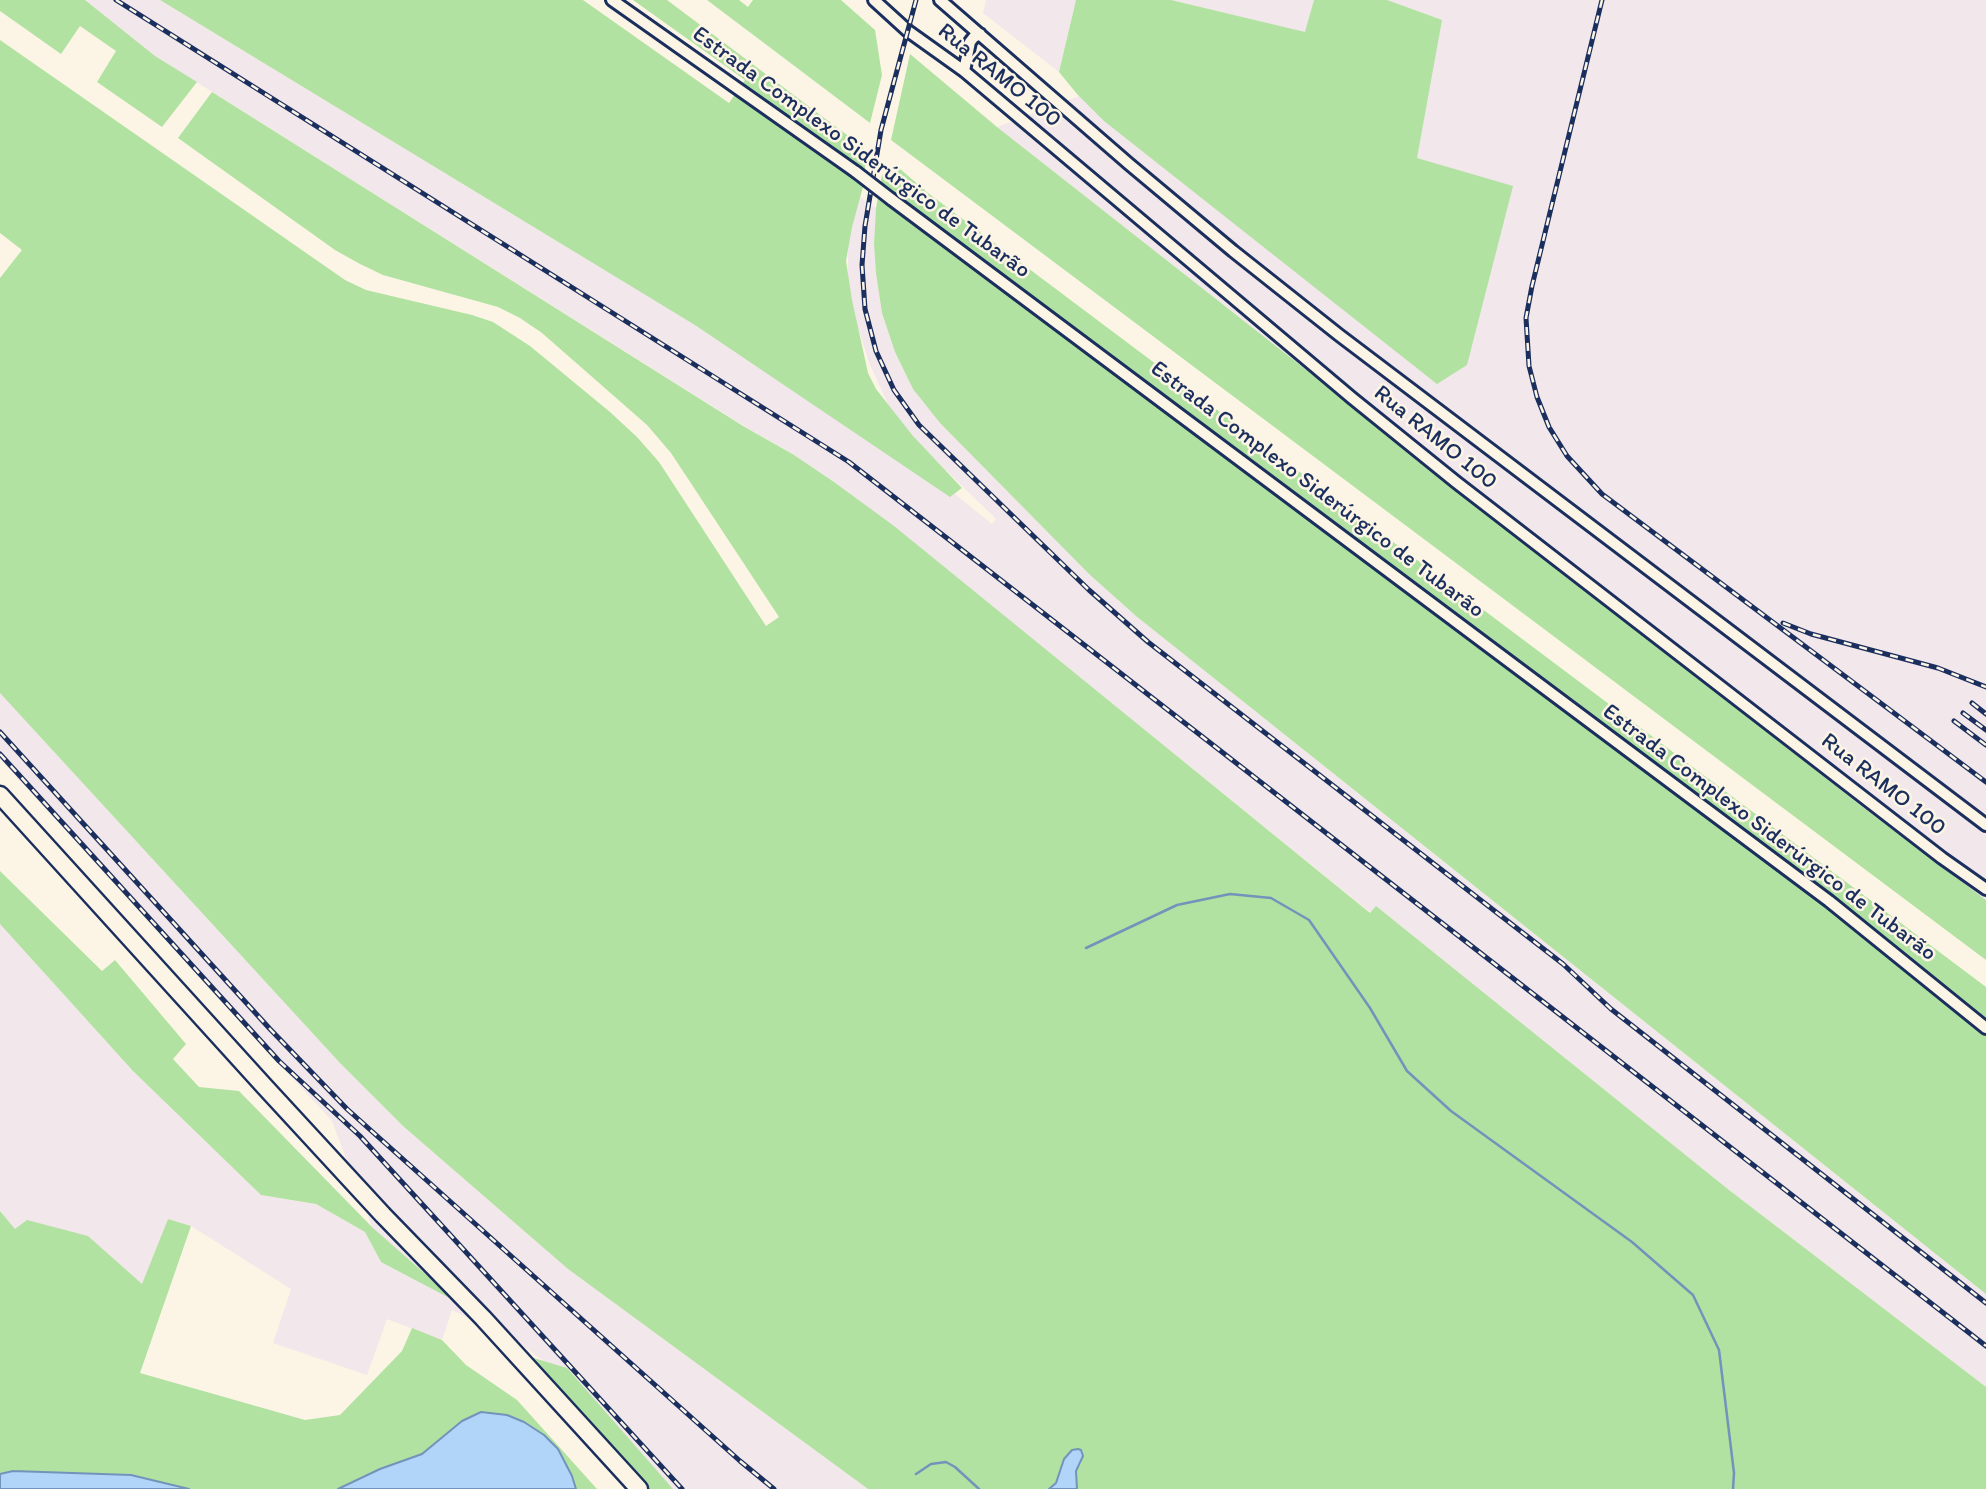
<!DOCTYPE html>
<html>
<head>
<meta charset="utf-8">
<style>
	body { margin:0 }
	canvas { display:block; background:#fcf5e5 }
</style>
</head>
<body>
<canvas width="1986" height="1489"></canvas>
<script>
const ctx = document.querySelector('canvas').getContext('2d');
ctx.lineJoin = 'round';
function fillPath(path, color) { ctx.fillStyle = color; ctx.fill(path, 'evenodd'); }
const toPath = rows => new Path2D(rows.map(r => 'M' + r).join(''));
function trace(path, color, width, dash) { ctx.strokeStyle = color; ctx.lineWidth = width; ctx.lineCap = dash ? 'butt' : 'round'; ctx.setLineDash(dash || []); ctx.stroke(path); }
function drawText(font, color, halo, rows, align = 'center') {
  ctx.font = font + ' Itim,sans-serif'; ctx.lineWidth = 5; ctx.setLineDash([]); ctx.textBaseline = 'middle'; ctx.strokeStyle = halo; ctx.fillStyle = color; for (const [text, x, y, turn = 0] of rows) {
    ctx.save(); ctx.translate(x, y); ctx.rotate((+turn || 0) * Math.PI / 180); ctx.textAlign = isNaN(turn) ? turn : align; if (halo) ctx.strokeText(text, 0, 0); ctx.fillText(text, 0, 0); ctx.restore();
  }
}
const built = toPath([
	[85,0,160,0,608,272,817,392,929,473,992,524,996,519,916,441,888,404,870,365,855,319,848,278,848,236,853,193,876,208,874,244,876,273,882,313,895,352,913,389,940,423,1089,574,1136,616,1986,1294,1986,1387,1729,1190,1377,907,1371,913,894,527,834,482,794,455,744,426,155,56],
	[986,0,1076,0,1059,72,983,13],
	[1171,0,1314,0,1306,33],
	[1334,0,1986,0,1986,900,1860,805,997,127,1268,25,1307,35],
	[0,693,340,1063,403,1126,568,1269,868,1489,664,1489,550,1366,521,1344,452,1310,442,1340,387,1319,367,1375,273,1343,291,1289,191,1226,168,1219,142,1285,88,1236,15,1229,0,1211,0,924,133,1071,261,1195,316,1204,365,1232,381,1262,386,1264,332,1121,0,759]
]);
const green = toPath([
	[0,0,85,0,155,56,197,82,162,127,97,82,116,51,80,26,61,54,0,11],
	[160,0,583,0,729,103,745,80,633,0,667,0,863,147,866,176,852,227,846,261,852,300,868,373,876,389,913,436,962,488,950,497,695,325],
	[707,0,739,0,748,7,753,0,841,0,875,30,882,75,870,123],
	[1076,0,1171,0,1305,32,1314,0,1387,0,1442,20,1417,158,1513,186,1467,365,1437,384,1104,121,1077,94,1059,72],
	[0,40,345,280,366,290,472,315,493,322,530,346,610,412,637,437,659,462,766,626,779,617,671,453,647,425,542,333,520,318,498,307,383,275,360,264,335,250,178,138,212,92,743,426,794,455,834,482,894,526,1370,913,1376,906,1729,1190,1986,1387,1986,1489,1077,1489,1076,1471,1081,1463,1060,1469,1056,1483,1049,1489,868,1489,568,1269,403,1126,340,1063,0,693,0,278,22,250,0,233],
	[910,54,997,127,1860,805,1986,900,1986,960,891,140],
	[899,168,928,193,1986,987,1986,1294,1136,616,1089,574,940,423,913,389,895,352,882,313,876,273,874,244,876,208,882,175],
	[0,871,102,971,115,960,186,1044,173,1059,199,1087,239,1091,373,1228,457,1302,381,1262,365,1232,316,1204,261,1195,133,1071,0,924],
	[0,1211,15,1229,27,1220,88,1236,142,1284,168,1219,191,1226,140,1373,305,1420,340,1415,402,1351,412,1328,442,1340,466,1365,517,1400,597,1489,576,1489,575,1486,481,1412,462,1421,422,1454,380,1469,338,1489,189,1489,131,1475,13,1471,0,1474],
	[527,1356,567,1368,673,1489,644,1489]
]);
const water = toPath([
	[481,1412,507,1415,524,1422,544,1435,558,1449,572,1476,576,1489,338,1489,380,1469,422,1454,462,1421,481,1412],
	[1078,1449,1081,1450,1083,1456,1076,1471,1077,1489,1049,1489,1056,1483,1064,1459,1072,1450,1078,1449],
	[13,1471,131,1475,189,1489,0,1489,0,1474,13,1471]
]);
const stream = toPath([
	[1086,948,1177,905,1230,894,1271,898,1309,920,1370,1008,1407,1071,1451,1111,1632,1242,1693,1295,1719,1350,1734,1473,1733,1489],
	[916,1474,931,1464,946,1462,955,1467,979,1489]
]);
const street = toPath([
	[612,0,856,172],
	[874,0,908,31,964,71,1352,398,1456,482,1942,858,1986,889],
	[940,0,1129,164,1233,251,1339,335,1986,825],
	[964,71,970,42,974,37,980,34],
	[891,199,1829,901,1986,1028]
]);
const secondary = toPath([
	[0,795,265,1087,383,1215,483,1318,639,1489]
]);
const rail = toPath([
	[116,0,849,462,1986,1346],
	[916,0,881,130,865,226,862,265,865,309,876,351,894,390,919,425,1089,590,1148,642,1563,964,1611,1009,1986,1303],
	[1602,0,1532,286,1526,318,1529,366,1537,397,1549,427,1567,456,1602,494,1986,782],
	[1783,623,1811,634,1938,668,1986,687],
	[1972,703,1986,714],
	[1963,713,1986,730],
	[1954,721,1986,745],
	[0,732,270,1029,347,1109,740,1461,774,1489],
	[0,754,279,1061,360,1136,682,1489]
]);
const streetBridge = toPath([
	[856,172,891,199]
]);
const streetNames = [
	["Rua RAMO 100",999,76,39],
	["Estrada Complexo Siderúrgico de Tubarão",861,153,36],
	["Rua RAMO 100",1435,438,39],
	["Estrada Complexo Siderúrgico de Tubarão",1317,490,37],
	["Rua RAMO 100",1883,785,38],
	["Estrada Complexo Siderúrgico de Tubarão",1769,833,37]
];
fillPath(built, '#f2e7ea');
fillPath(green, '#b1e2a2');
fillPath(water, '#b0d5f9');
trace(water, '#7493bb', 2);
trace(stream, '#7493bb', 2.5);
trace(street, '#1b2f5e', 16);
trace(secondary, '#1b2f5e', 21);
trace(street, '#fcf5e5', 10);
trace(secondary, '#fcf5e5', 16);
trace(rail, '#1b2f5e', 5);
trace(rail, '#fcf5e5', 2.5, [8]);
trace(streetBridge, '#1b2f5e', 16, []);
trace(streetBridge, '#fcf5e5', 10);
drawText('23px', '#1b2f5e', '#fcf5e5', streetNames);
</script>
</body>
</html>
